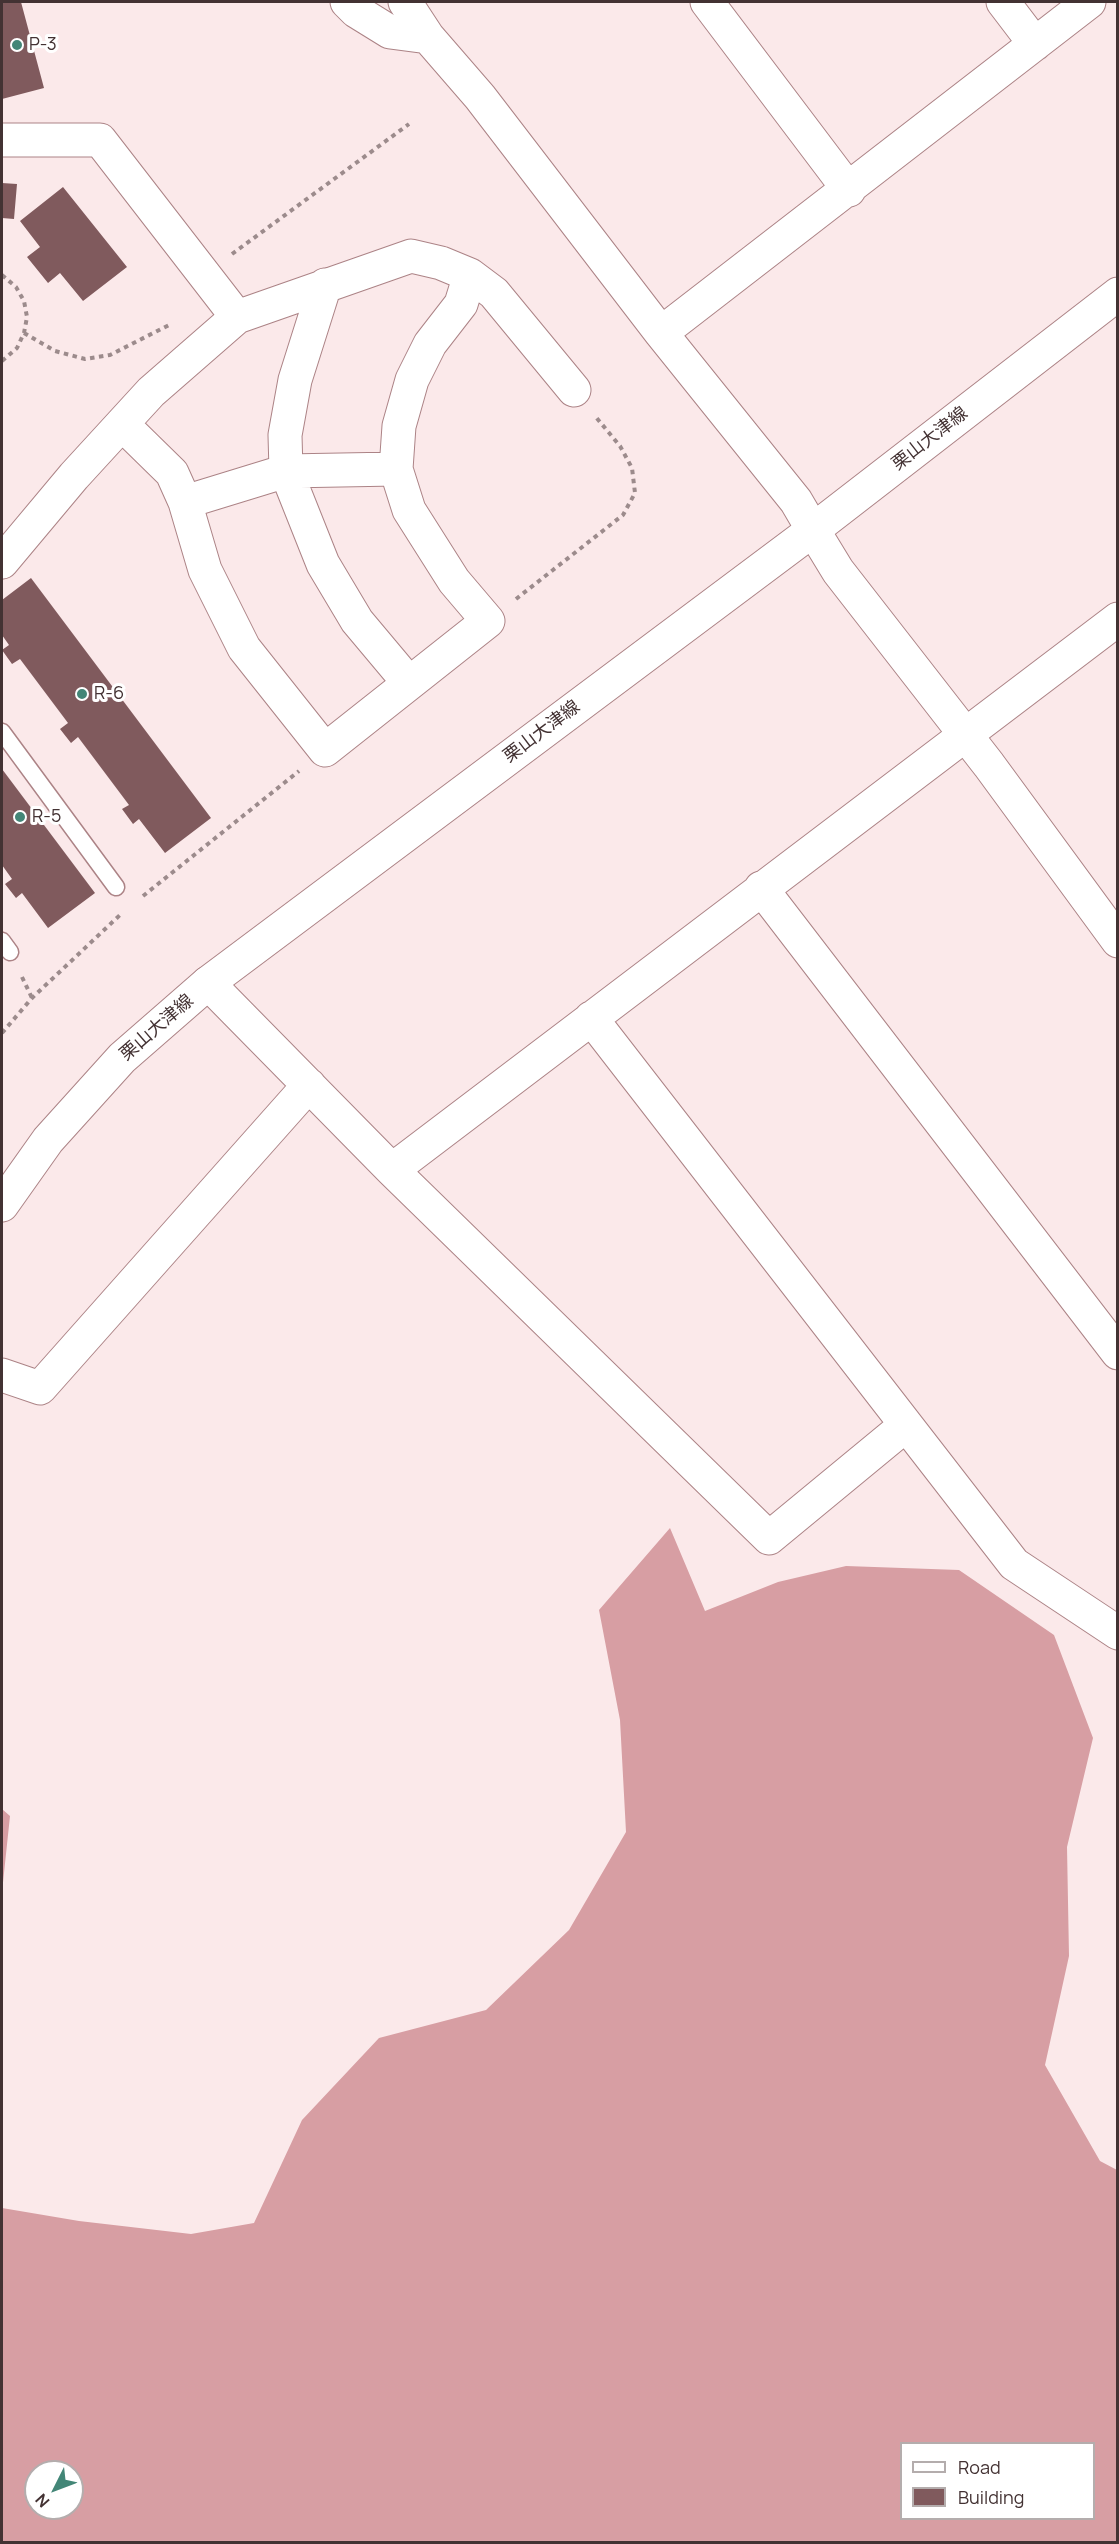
<!DOCTYPE html>
<html>
<head>
<meta charset="utf-8">
<style>
	body { margin:0 }
	#map { position:relative; width:1119px; height:2544px; overflow:hidden; background:#fbe9ea; font-family:Manrope,sans-serif }
	canvas { display:block }
	.frame { position:absolute; inset:0; border:3px solid #433233; pointer-events:none }
	.legend { position:absolute; left:900px; top:2442px; width:195px; height:78px; box-sizing:border-box; background:#fff; border:2px solid #b4adad; margin:0; padding:8px 10px; list-style:none; font-size:18px; color:#433233 }
	.legend li { display:flex; align-items:center; gap:12px; height:30px }
	.legend b { width:30px; border:2px solid #b4adad }
	.north { position:absolute; left:24px; top:2460px; width:60px; height:60px; box-sizing:border-box; background:#fff; border:2px solid #b4adad; border-radius:50%; rotate:228deg; font-size:16px; font-weight:700; line-height:24px; text-align:center; color:#433233 }
	.north::after { content:''; display:block; margin:auto; width:21px; height:27px; background:#438677; clip-path:polygon(50% 0,100% 100%,50% 72%,0 100%) }
</style>
</head>
<body>
<div id="map">
<canvas width="1119" height="2544"></canvas>
<div class="frame"></div>
<ul class="legend">
<li><b style="height:8px;background:#fff"></b>Road</li>
<li><b style="height:16px;background:#805a5d"></b>Building</li>
</ul>
<div class="north">N</div>
</div>
<script>
const ctx = document.querySelector('canvas').getContext('2d');
ctx.lineJoin = 'round';
function fillPath(path, color) { ctx.fillStyle = color; ctx.fill(path, 'evenodd'); }
const toPath = rows => new Path2D(rows.map(r => 'M' + r).join(''));
function trace(path, color, width, dash) { ctx.strokeStyle = color; ctx.lineWidth = width; ctx.lineCap = dash ? 'butt' : 'round'; ctx.setLineDash(dash || []); ctx.stroke(path); }
function drawText(font, color, halo, rows, align = 'center') {
  ctx.font = font + ' Manrope,"Noto Sans JP",sans-serif'; ctx.lineWidth = 6; ctx.setLineDash([]); ctx.textBaseline = 'middle'; ctx.strokeStyle = halo; ctx.fillStyle = color; for (const [text, x, y, turn = 0] of rows) {
    ctx.save(); ctx.translate(x, y); ctx.rotate((+turn || 0) * Math.PI / 180); ctx.textAlign = isNaN(turn) ? turn : align; if (halo) ctx.strokeText(text, 0, 0); ctx.fillText(text, 0, 0); ctx.restore();
  }
}
const forest = toPath([
	[670,1528,705,1611,778,1582,846,1566,959,1570,1054,1635,1093,1738,1067,1847,1069,1956,1045,2065,1100,2161,1117,2170,1117,2542,2,2542,2,2208,79,2221,191,2234,254,2223,302,2120,379,2038,486,2010,569,1930,626,1832,620,1720,599,1610],
	[902,2444,1094,2444,1094,2518,902,2518],
	[36,2472,72,2472,72,2508,36,2508],
	[2,1809,10,1816,2,1892]
]);
const building = toPath([
	[2,2,21,2,44,88,2,99],
	[2,183,17,184,14,219,2,218],
	[63,187,127,267,83,301,60,273,48,283,27,257,40,247,20,221],
	[31,578,211,818,165,853,139,819,133,824,122,809,129,805,78,737,71,743,60,729,68,723,20,659,12,664,2,650,9,645,2,635,2,600],
	[2,769,95,893,48,928,22,893,16,898,5,884,12,879,2,865]
]);
const path = toPath([
	[232,254,409,124],
	[2,275,16,287,24,301,27,317,24,333,17,348,2,361],
	[24,333,55,351,85,359,110,355,171,324],
	[516,599,623,515,635,493,632,468,620,446,595,416],
	[143,896,299,771],
	[22,977,32,998],
	[2,1033,32,998,121,914]
]);
const service = toPath([
	[2,732,116,887],
	[2,941,10,952]
]);
const minor = toPath([
	[347,2,356,11,390,32,428,37],
	[405,2,428,37,480,97,661,333,796,501,813,530],
	[707,2,849,190],
	[1003,2,1035,44],
	[2,140,100,140,237,317,151,392,74,476,2,562],
	[325,285,295,380,285,435,286,471,323,564,357,621,409,683],
	[237,317,411,256,441,263,470,275,494,293,574,390],
	[661,333,1089,2],
	[122,424,172,473,185,502,205,570,244,648,325,750,488,621,454,581,409,510,396,469,399,426,412,380,430,344,461,304,470,275],
	[185,502,286,471,396,469],
	[761,888,1118,1353],
	[208,983,392,1170,1118,619],
	[591,1018,1014,1564,1118,1633],
	[392,1170,769,1538,906,1425],
	[2,1375,40,1388,309,1085]
]);
const tertiary = toPath([
	[813,530,838,571,989,765,1118,941]
]);
const secondary = toPath([
	[2,1205,48,1140,122,1058,208,983,813,530,1118,294]
]);
const markers = [
	[17,45,6,"#438677"],
	[82,694,6,"#438677"],
	[20,817,6,"#438677"]
];
const poiNames = [
	["P-3",29,45],
	["R-6",94,694],
	["R-5",32,817]
];
const streetNames = [
	["栗山大津線",930,439,-38],
	["栗山大津線",542,732,-37],
	["栗山大津線",157,1028,-41]
];
fillPath(forest, '#d79ea3');
fillPath(building, '#805a5d');
trace(service, '#ac8386', 19);
trace(minor, '#ac8386', 35);
trace(tertiary, '#ac8386', 35);
trace(secondary, '#ac8386', 35);
trace(path, '#9c8b8c', 4, [4.5, 4.5]);
trace(service, '#fff', 16);
trace(minor, '#fff', 33);
trace(tertiary, '#fff', 33);
trace(secondary, '#fff', 33);
for (const [x, y, r, color] of markers) { const dot = new Path2D(); dot.arc(x, y, r, 0, 2 * Math.PI); ctx.fillStyle = color; ctx.fill(dot); trace(dot, '#fff', 2); }
drawText('18px', '#433233', '#fff', poiNames, 'left');
drawText('18px', '#433233', '#fff', streetNames);
</script>
</body>
</html>
